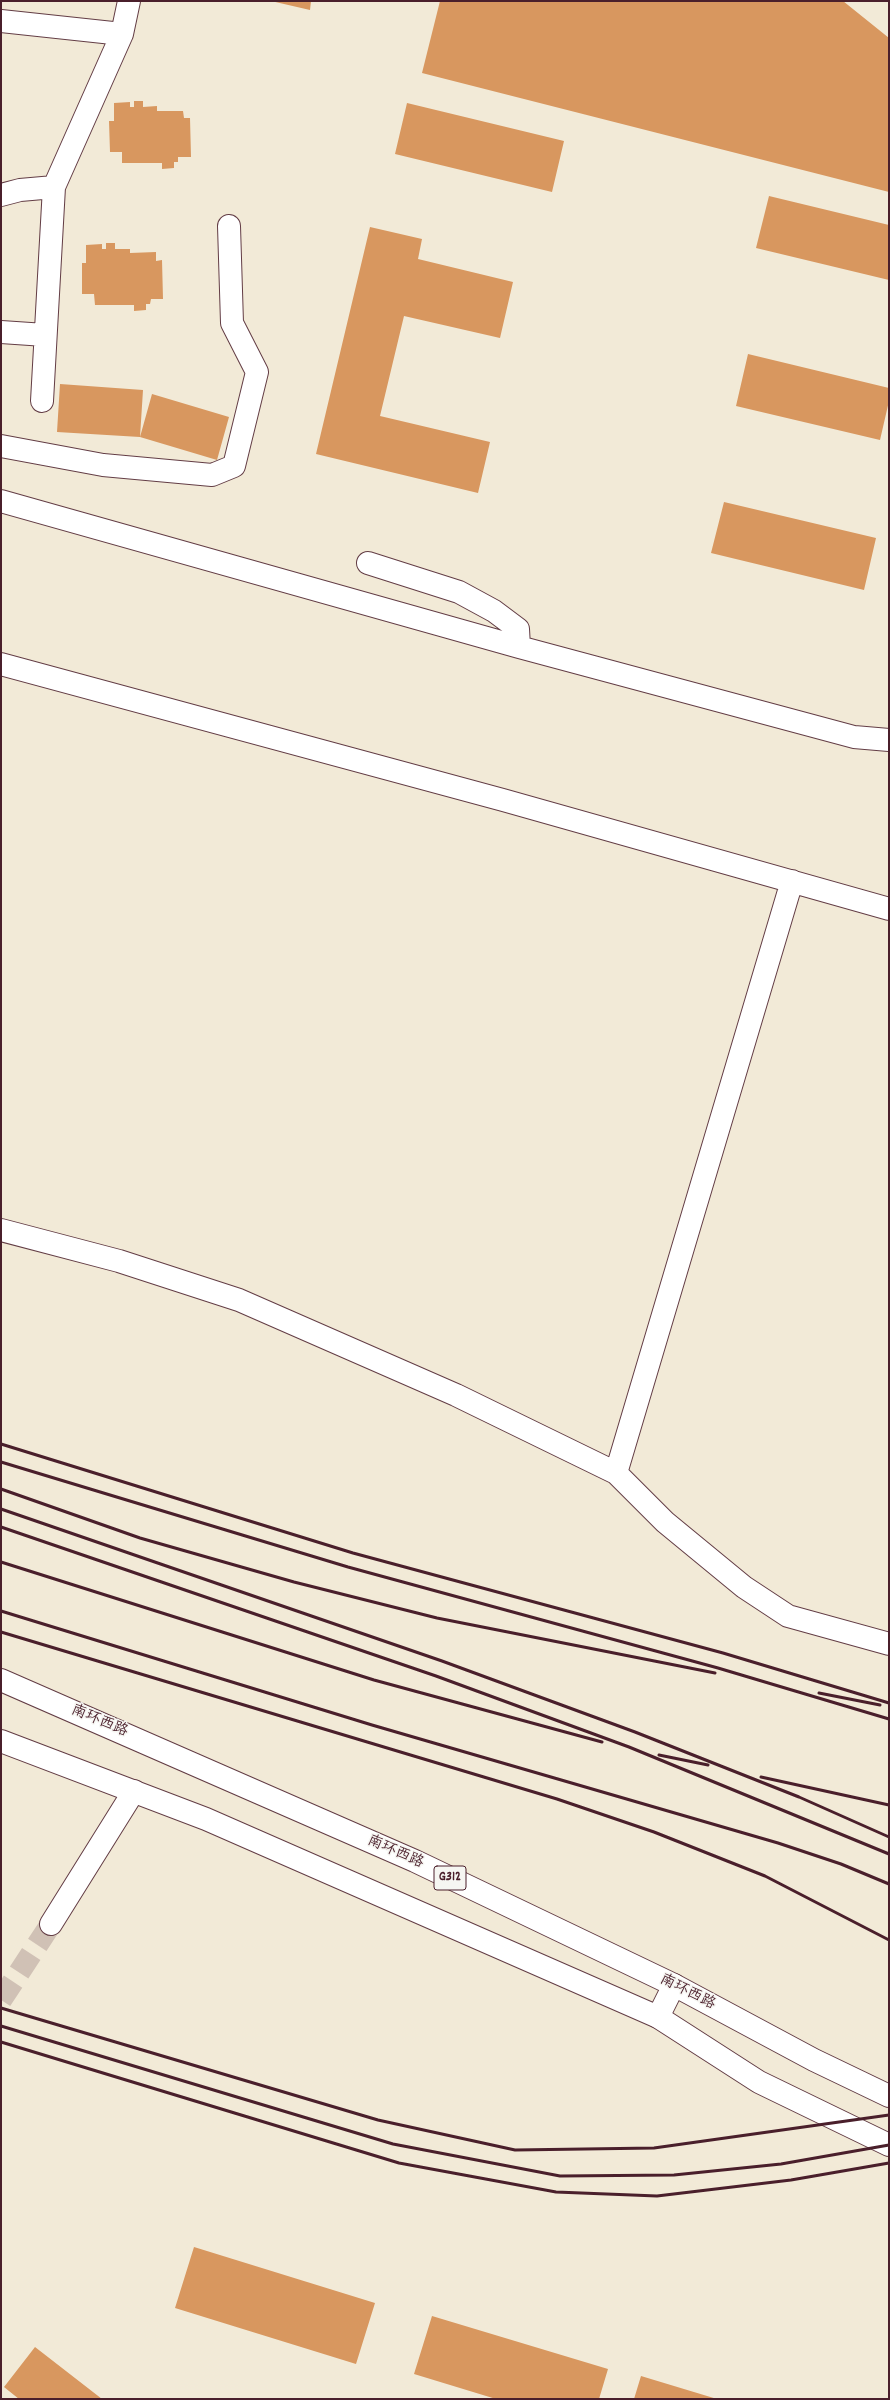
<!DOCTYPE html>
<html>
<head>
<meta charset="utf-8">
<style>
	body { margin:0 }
	#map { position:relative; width:890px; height:2400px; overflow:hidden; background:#f2ead7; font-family:Dekko,sans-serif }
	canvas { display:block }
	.frame { position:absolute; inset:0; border:2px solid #4a1f2b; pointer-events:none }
</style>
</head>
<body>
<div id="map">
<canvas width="890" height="2400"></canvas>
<div class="frame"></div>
</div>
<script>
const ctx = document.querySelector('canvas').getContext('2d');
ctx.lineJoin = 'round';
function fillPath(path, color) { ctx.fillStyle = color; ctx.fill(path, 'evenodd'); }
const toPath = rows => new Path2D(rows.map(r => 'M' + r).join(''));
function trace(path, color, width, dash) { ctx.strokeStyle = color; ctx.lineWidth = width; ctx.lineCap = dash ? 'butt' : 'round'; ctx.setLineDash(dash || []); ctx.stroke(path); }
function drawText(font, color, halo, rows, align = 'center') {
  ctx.font = font + ' Dekko,"LXGW WenKai TC",sans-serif'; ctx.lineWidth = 3; ctx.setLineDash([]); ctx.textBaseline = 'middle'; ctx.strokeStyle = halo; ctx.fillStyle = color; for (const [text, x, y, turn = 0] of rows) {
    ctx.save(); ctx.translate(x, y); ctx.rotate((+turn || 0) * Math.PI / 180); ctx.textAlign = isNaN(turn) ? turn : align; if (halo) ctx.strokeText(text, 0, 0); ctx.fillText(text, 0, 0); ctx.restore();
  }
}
const building = toPath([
	[271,1,311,1,310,10],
	[440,1,843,1,889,38,889,192,422,73],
	[134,101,143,101,143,107,157,106,157,111,183,111,184,118,190,118,191,157,178,157,178,162,174,162,174,168,162,169,162,163,122,163,122,152,110,152,109,121,114,121,114,103,130,102,130,107,134,107],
	[407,103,564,141,552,192,395,154],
	[769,196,889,225,889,280,756,248],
	[370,227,422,239,418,259,513,282,500,338,404,316,380,416,490,442,478,493,316,454],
	[106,243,115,243,115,249,130,249,130,253,156,252,156,261,162,260,163,299,151,299,150,304,146,304,146,310,134,311,134,305,95,305,94,294,82,294,82,263,86,263,86,245,102,244,102,249,106,249],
	[748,354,889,388,889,401,880,440,736,406],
	[60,384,143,390,140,437,57,432],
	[152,394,229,417,217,460,140,437],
	[724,502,876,538,864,590,711,553],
	[194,2247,375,2303,356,2364,175,2308],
	[432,2316,608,2369,599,2399,496,2399,414,2374],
	[35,2347,102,2399,19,2399,4,2387],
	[641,2376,717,2399,634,2399]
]);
const minorTunnel = toPath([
	[1,2000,51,1924]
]);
const minor = toPath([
	[1,21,122,34],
	[1,195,20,190,54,187],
	[1,332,45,335],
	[42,401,54,187,122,34,129,1],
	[1,446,103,465,212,475,234,466,257,372,232,323,229,226],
	[1,501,519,647,854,737,889,740],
	[368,563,459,592,494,611,518,629,519,647],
	[1,664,503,800,889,909],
	[1,1230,119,1261,239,1300,456,1395,616,1473,665,1522,744,1587,788,1616,889,1644],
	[616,1473,792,881],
	[51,1924,134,1791],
	[658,2017,674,1985]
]);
const highway = toPath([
	[1,1680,415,1861,674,1985,814,2060,889,2096],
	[1,1741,206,1819,658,2017,759,2082,889,2145]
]);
const rail = toPath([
	[1,1444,353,1553,723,1653,889,1703],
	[1,1462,348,1567,718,1668,889,1719],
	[1,1489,140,1538,294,1582,437,1618,715,1673],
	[1,1509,442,1661,635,1732,799,1797,889,1837],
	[1,1527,436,1676,629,1747,889,1854],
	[1,1562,374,1680,602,1742],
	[1,1611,372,1725,778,1843,841,1864,889,1884],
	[1,1632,557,1799,654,1832,765,1876,889,1940],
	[819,1693,880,1705],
	[659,1755,708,1765],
	[761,1777,889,1805],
	[1,2008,378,2120,515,2150,654,2148,889,2115],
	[1,2026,393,2144,560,2176,674,2175,781,2164,889,2145],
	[1,2042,399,2163,556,2192,657,2196,791,2180,889,2163]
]);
const shields = [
	[450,1878,32]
];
const shieldNames = [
	["G312",450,1878]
];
const streetNames = [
	["南环西路",99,1722,23],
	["南环西路",395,1853,24],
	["南环西路",687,1993,27]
];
fillPath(building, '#d8975f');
trace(minorTunnel, '#d0c1b5', 22, [22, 11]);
trace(minor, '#633d45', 24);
trace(highway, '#633d45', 24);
trace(minor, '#fff', 22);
trace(highway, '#fff', 22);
trace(rail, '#4a1f2b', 3);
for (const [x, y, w] of shields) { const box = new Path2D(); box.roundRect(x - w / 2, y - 12, w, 24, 3); ctx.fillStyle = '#f6f6f2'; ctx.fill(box); trace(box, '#4a1f2b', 1); }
drawText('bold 14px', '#4a1f2b', null, shieldNames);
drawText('15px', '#4a1f2b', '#f6f6f2', streetNames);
</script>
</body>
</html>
